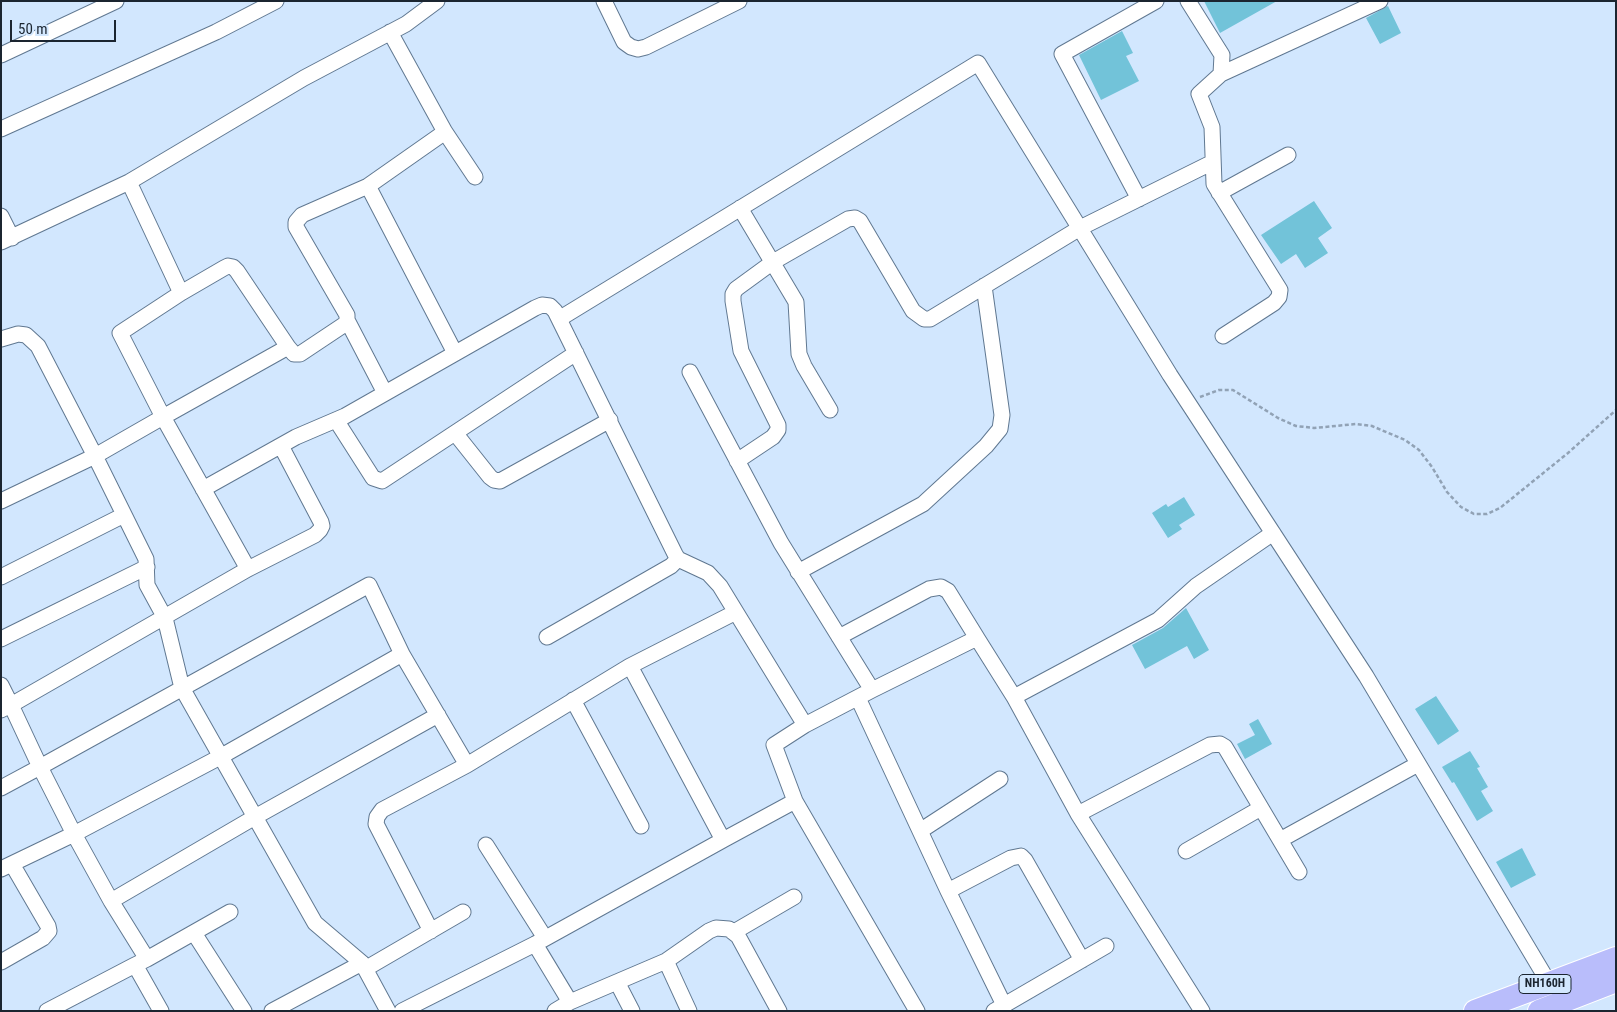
<!DOCTYPE html>
<html>
<head>
<meta charset="utf-8">
<style>
	body { margin:0 }
	#map { position:relative; width:1617px; height:1012px; overflow:hidden; background:#d2e7fe; font-family:"Roboto Condensed",sans-serif }
	canvas { display:block }
	.frame { position:absolute; inset:0; border:2px solid #1b2530; pointer-events:none }
	.scale { position:absolute; left:10px; top:20px; width:106px; height:22px; box-sizing:border-box; border:2px solid #1b2530; border-top:0; padding-left:6px; font-size:15px; line-height:18px; white-space:nowrap; color:#1b2530; -webkit-text-stroke:4px #d2e7fe; paint-order:stroke }
</style>
</head>
<body>
<div id="map">
<canvas width="1617" height="1012"></canvas>
<div class="frame"></div>
<div class="scale">50 m</div>
</div>
<script>
const ctx = document.querySelector('canvas').getContext('2d');
ctx.lineJoin = 'round';
function fillPath(path, color) { ctx.fillStyle = color; ctx.fill(path, 'evenodd'); }
const toPath = rows => new Path2D(rows.map(r => 'M' + r).join(''));
function trace(path, color, width, dash) { ctx.strokeStyle = color; ctx.lineWidth = width; ctx.lineCap = dash ? 'butt' : 'round'; ctx.setLineDash(dash || []); ctx.stroke(path); }
function drawText(font, color, halo, rows, align = 'center') {
  ctx.font = font + ' "Roboto Condensed",sans-serif'; ctx.lineWidth = 5; ctx.setLineDash([]); ctx.textBaseline = 'middle'; ctx.strokeStyle = halo; ctx.fillStyle = color; for (const [text, x, y, turn = 0] of rows) {
    ctx.save(); ctx.translate(x, y); ctx.rotate((+turn || 0) * Math.PI / 180); ctx.textAlign = isNaN(turn) ? turn : align; if (halo) ctx.strokeText(text, 0, 0); ctx.fillText(text, 0, 0); ctx.restore();
  }
}
const building = toPath([
	[1204,1,1277,1,1220,33],
	[1388,6,1401,33,1380,44,1366,18],
	[1122,31,1133,53,1126,56,1139,81,1101,100,1079,55],
	[1314,201,1332,228,1318,238,1328,253,1305,268,1296,254,1281,264,1261,235],
	[1184,497,1195,515,1179,525,1182,529,1168,538,1152,513,1166,504,1168,507],
	[1186,608,1209,650,1194,659,1187,646,1145,669,1132,645,1163,628],
	[1436,696,1459,731,1438,745,1415,709],
	[1258,719,1272,744,1245,759,1237,744,1255,735,1249,724],
	[1470,751,1480,767,1477,768,1488,787,1481,791,1493,811,1477,821,1454,782,1452,783,1442,767],
	[1522,848,1536,875,1511,888,1496,862]
]);
const path = toPath([
	[1200,397,1219,390,1233,390,1278,418,1296,426,1314,428,1356,424,1372,426,1405,440,1419,450,1432,467,1447,492,1461,507,1474,514,1487,514,1500,508,1568,453,1616,410]
]);
const minor = toPath([
	[604,1,624,42,631,47,638,49,646,47,739,1],
	[1188,1,1222,55,1221,74,1199,94,1212,127,1214,184,1280,290,1279,297,1274,303,1223,336],
	[390,32,445,132,475,177],
	[1,55,116,1],
	[1221,74,1380,1],
	[1,129,216,32,276,1],
	[129,182,181,293,120,333,163,417,95,456,146,559,147,585,165,618,182,688,315,923,362,963,388,1011],
	[368,186,455,353],
	[1219,193,1288,155],
	[1139,199,1062,54,1156,1],
	[740,208,796,302,799,354,804,366,830,410],
	[1,216,12,238],
	[1,242,129,182,304,78,406,24,437,1],
	[181,293,224,268,228,266,233,267,237,271,288,347],
	[559,319,978,63,1170,375,1366,676,1549,983,1552,991],
	[347,320,385,393],
	[1,339,18,334,26,335,38,346,95,456,1,501],
	[690,372,781,543,872,690],
	[336,420,373,478,382,481,576,353],
	[455,433,490,477,494,480,500,481,610,420],
	[737,461,773,437,778,430,778,425,741,351,733,301,733,294,736,289,773,262,848,219,855,218,860,221,913,311,924,319,930,319,1080,228,1213,162],
	[203,489,296,437,345,416,535,308,542,305,550,306,555,311,675,554,678,559,708,573,720,586,805,725],
	[248,569,163,417,288,347,294,354,300,354,345,324,347,320,347,315,296,227,296,222,302,215,368,186,445,132],
	[798,572,923,504,986,446,1000,429,1002,415,984,286],
	[1,577,124,515],
	[547,637,671,566,678,559],
	[839,637,929,589,941,587,948,591,977,638],
	[1,639,147,567],
	[630,666,736,612],
	[1,685,11,705,1,710],
	[1014,697,1158,620,1196,586,1273,533],
	[858,698,948,891,1004,1005],
	[573,700,641,826],
	[1,788,40,767,369,585,402,654,220,757,74,834,40,767,11,705,248,569,315,535,320,530,322,526,321,522,281,446],
	[795,801,917,1011],
	[1078,814,1210,745,1220,744,1225,747,1299,872],
	[920,831,1000,779],
	[723,840,795,801,774,745,805,725,872,690,977,638,1014,697,1078,814,1202,1011],
	[1280,840,1418,764],
	[486,845,545,938],
	[1186,851,1261,808],
	[1,869,74,834,111,901,147,959,135,965],
	[948,891,1011,858,1021,856,1025,860,1082,960],
	[111,901,255,817,438,715],
	[431,931,376,824,377,817,382,810,467,765],
	[734,932,794,897],
	[194,933,244,1011],
	[535,944,570,1002,666,961,689,1011],
	[147,959,230,912],
	[666,961,709,931,716,928,729,929,738,936,779,1011],
	[1,962,43,938,49,931,48,926,12,864],
	[365,969,463,912],
	[617,982,632,1011],
	[47,1011,135,965,161,1011],
	[272,1011,362,963],
	[402,1011,535,944,723,840,630,666,467,765,402,654],
	[555,1011,570,1002],
	[994,1011,1106,946]
]);
const highway = toPath([
	[1475,1011,1616,958],
	[1539,1011,1616,981]
]);
const shields = [
	[1545,984,52]
];
const shieldNames = [
	["NH160H",1545,984]
];
fillPath(building, '#72c3d9');
trace(minor, '#607891', 17);
trace(highway, '#fff', 24);
trace(path, '#91a2b5', 2.5, [4, 2.5]);
trace(minor, '#fff', 15);
trace(highway, '#b9bdfb', 22);
for (const [x, y, w] of shields) { const box = new Path2D(); box.roundRect(x - w / 2, y - 9.5, w, 19, 4); ctx.fillStyle = '#d2e7fe'; ctx.fill(box); trace(box, '#1b2530', 1); }
drawText('bold 12px', '#1b2530', null, shieldNames);
</script>
</body>
</html>
